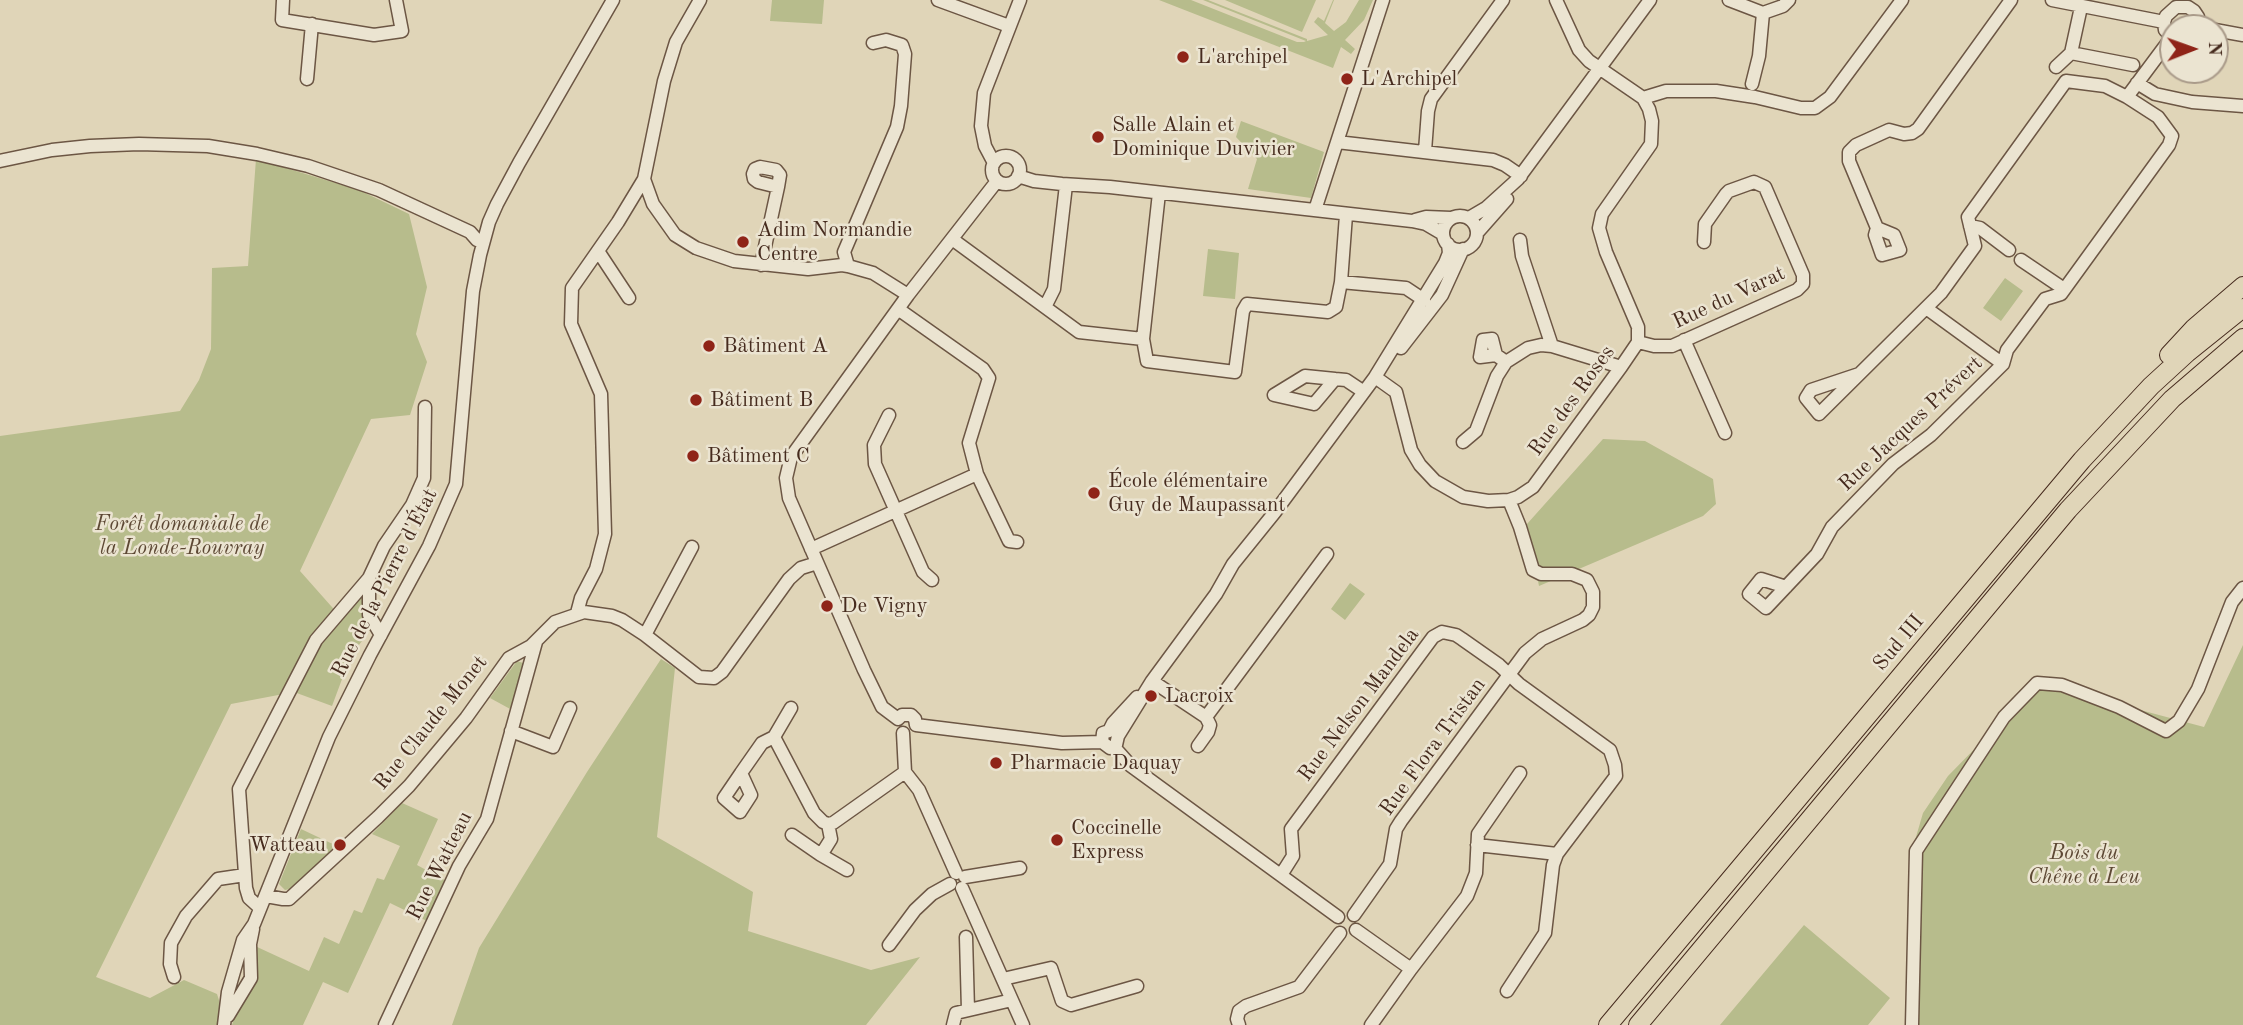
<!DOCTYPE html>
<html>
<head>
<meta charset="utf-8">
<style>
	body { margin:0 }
	#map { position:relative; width:2243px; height:1025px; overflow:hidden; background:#e0d5b8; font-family:"Old Standard TT",serif }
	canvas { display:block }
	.north { position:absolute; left:2159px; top:14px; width:70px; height:70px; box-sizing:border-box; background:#ebe4d1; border:2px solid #a99a89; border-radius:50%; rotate:89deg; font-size:19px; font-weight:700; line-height:28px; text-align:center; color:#462b1e }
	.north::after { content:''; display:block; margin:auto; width:24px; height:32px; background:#8f2418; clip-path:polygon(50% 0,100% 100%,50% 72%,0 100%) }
</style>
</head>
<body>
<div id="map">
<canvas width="2243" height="1025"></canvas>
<div class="north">N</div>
</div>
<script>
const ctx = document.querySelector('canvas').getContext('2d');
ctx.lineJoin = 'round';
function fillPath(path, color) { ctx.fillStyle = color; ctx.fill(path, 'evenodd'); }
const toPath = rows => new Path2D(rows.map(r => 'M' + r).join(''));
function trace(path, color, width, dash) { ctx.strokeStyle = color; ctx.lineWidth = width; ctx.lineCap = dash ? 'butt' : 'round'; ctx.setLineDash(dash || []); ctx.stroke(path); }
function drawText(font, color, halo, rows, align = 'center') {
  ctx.font = font + ' "Old Standard TT",serif'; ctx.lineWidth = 5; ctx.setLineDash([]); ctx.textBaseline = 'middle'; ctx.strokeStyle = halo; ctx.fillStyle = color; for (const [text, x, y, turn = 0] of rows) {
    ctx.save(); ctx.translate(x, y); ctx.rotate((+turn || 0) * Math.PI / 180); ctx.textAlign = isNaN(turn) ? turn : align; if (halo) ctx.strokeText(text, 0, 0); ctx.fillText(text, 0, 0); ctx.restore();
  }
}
const green = toPath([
	[772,0,824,0,822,24,770,21],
	[1159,0,1191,0,1297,42,1304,42,1306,41,1203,0,1208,0,1307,39,1307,41,1328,35,1314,22,1318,17,1324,21,1333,0,1334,0,1325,23,1334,31,1346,22,1359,0,1373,0,1364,20,1345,40,1355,49,1351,54,1341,47,1333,68],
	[1225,0,1316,0,1302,32],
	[1241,121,1324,152,1311,198,1248,189,1257,159,1236,137],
	[256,159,359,190,409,214,427,287,416,334,427,362,410,415,371,419,300,571,339,615,362,594,371,603,366,636,351,655,332,706,294,692,231,704,96,977,150,998,184,980,217,994,227,1025,0,1025,0,436,180,411,199,380,211,349,212,268,248,266],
	[1208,249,1239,253,1235,299,1203,296],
	[2005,278,2023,291,2001,321,1983,308],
	[1603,439,1645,441,1713,479,1716,504,1703,516,1539,586,1527,524],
	[1350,583,1365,594,1345,620,1331,609],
	[2243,645,2243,1025,1914,1025,1911,854,1923,813,1948,776,2039,683,2204,727],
	[661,659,675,668,657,837,753,892,748,931,871,970,920,957,866,1025,452,1025,479,948,587,772],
	[517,661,523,663,523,668,512,710,490,698],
	[402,803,438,819,417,865,448,882,429,922,390,903,348,993,323,982,303,1025,232,1025,238,1007,254,986,257,971,255,946,309,971,324,937,339,944,354,910,362,913,377,878,384,880,400,846,372,834],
	[301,829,337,846,290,889,285,890,279,884],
	[1804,925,1890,998,1868,1025,1720,1025]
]);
const minor = toPath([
	[283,0,282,20,374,35,402,31,396,0],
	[700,0,676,42,664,81,644,179,653,204,675,235,696,248,734,261,808,269,842,265,848,266],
	[938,0,1009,26],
	[1729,0,1763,13,1783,6,1789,0],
	[2052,0,2164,22],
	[2081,7,2071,53,2133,65],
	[2215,30,2243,35],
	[2173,38,2165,30,2164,22,2166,16,2176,7,2188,7,2194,11,2198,17,2199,28],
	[873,43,886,40,902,45,905,54,901,106,897,127,844,252,848,266,873,273,908,295],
	[2056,67,2071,53],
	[307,79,312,24],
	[2137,83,2155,94,2192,102,2243,106],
	[1752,84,1759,56,1763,13],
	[1643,98,1666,91,1716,91,1755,97,1801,108,1815,108,1830,97,1902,0],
	[1337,142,1493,160,1505,165,1521,176],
	[1425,151,1428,111,1431,99,1503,0],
	'992 170a14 14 0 1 1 28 0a14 14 0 1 1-28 0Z',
	[0,161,52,150,90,146,139,144,208,146,257,154,308,166,379,190,470,232,477,240,483,242],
	[994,163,985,146,981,126,984,93,1020,0],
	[1018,176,1034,181,1062,184,1110,187,1412,221,1426,224,1443,234],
	[1159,193,1143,339,1147,361,1235,372,1243,311,1247,304,1328,312,1336,307,1341,282,1346,215],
	[1315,210,1383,0],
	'1443 233a17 17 0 1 1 34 0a17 17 0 1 1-34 0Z',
	[1469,218,1486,208,1518,179,1650,0],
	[1415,220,1426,217,1451,218],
	[1970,226,1980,228,2009,250],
	[1877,228,1894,235,1900,250,1882,255,1875,235,1877,228,1849,161,1849,152,1856,145,1889,130,1904,134,1912,133,1918,129,2011,0],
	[1477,233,1507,199],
	[952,239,1079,332,1143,339],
	[1520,240,1522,256,1552,346],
	[598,251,629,298],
	[2021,260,2064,289],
	[761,265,778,187,780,175,776,170,760,167,755,169,753,174,754,179,758,182,778,187],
	[1341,282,1406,288,1424,300],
	[1045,307,1054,289,1066,185],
	[1926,308,2003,364],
	[898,309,983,369,989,378,969,443,977,474],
	[1684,340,1725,433],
	[1638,342,1654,346,1672,346,1797,290,1803,284,1803,275,1765,187,1754,182,1729,191,1726,194,1705,224,1704,242],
	[1401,348,1442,295,1463,249],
	[1496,355,1480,357,1483,340,1492,339,1496,355,1506,362],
	[1859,374,1811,390,1806,398,1819,414,1941,293,1975,246,1968,217,2066,81,2105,86,2127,97,2171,38],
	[1375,377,1396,392,1411,450,1420,465,1435,481,1463,497,1488,501,1509,500,1518,497,1533,487,1621,367,1638,342,1638,327,1606,252,1599,228,1602,214,1651,144,1652,121,1649,109,1643,98,1589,61,1579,50,1556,0],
	[1335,379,1305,376,1274,395,1314,404,1335,379,1346,380,1364,392],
	[889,415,874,445,875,464,923,572,932,580],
	[1463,442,1476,431,1497,376,1506,362,1528,348,1541,345,1552,346,1621,367],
	[811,549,977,474,1009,541,1017,542],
	[1786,587,1761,579,1749,594,1766,608,1817,554,1832,527,1893,464,1931,435,2003,364,2007,350,2045,299,2061,294,2169,145,2172,136,2158,117,2127,97],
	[577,613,581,598,596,569,605,534,601,394,571,324,572,288,618,222,644,179],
	[381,635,369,615,369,578,384,546,412,505,424,478,425,407],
	[645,635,692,547],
	[1152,681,1206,717,1210,725,1208,732,1198,746],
	[1206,717,1327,554],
	[898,719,882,707,864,670,789,498,786,478,791,457,908,295,997,181],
	[898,719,902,715,911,715,915,719,916,725],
	[916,725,1062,743,1102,742],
	[511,731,553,747,570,708],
	[903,733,905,772,919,790,956,873],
	[774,737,814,813,823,822,828,824,833,823,905,772],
	[1102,742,1110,748,1116,745,1118,736,1152,681,1216,594,1233,564,1275,512,1375,377,1445,263,1449,253,1448,244],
	[1102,742,1103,733,1109,731,1113,723,1137,697],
	[1114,747,1131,766,1338,917],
	[741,773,724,798,740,812,751,795,741,773,762,743,774,737,791,708],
	[828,824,831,839,821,855,847,870],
	[792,835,821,855],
	[1281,875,1293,856,1291,829,1433,637,1442,632,1456,635,1462,639,1499,665,1519,684,1610,750,1615,765,1616,776,1557,854,1477,845],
	[965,877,1020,868],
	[962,888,1023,1025],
	[266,896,283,899,289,899,378,817,409,786,466,718,509,658,531,646,555,622,584,612,612,616,622,620,645,635,699,677,714,678,722,672,789,579,801,568,817,563],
	[260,908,249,898,246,888,239,789,316,640,369,578],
	[1354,915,1390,864,1396,829,1401,821,1525,653,1542,639,1583,620,1589,615,1593,607,1593,592,1587,580,1572,574,1541,574,1533,570,1520,527,1509,500],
	[1356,930,1411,969],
	[966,937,968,1010],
	[889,945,915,910,932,894,950,884],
	[174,977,170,964,171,943,186,916,218,879,245,875],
	[1003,979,1051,968,1062,1001,1071,1005,1137,986],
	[1507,991,1545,933,1553,865,1557,854],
	[228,1016,251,978,250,944,253,929],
	[224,1025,228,992,243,940,254,924,329,737,370,655,429,546,456,484,473,291,480,255,489,222,497,204,519,163,613,0],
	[385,1025,459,866,487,819,536,642],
	[953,1025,956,1013,1012,1000],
	[1239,1025,1237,1019,1239,1011,1246,1006,1299,987,1340,933],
	[1371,1025,1411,969,1467,896,1476,873,1478,834,1520,773],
	[1912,1025,1916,851,2004,717,2037,683,2062,685,2119,707,2166,731,2179,721,2198,689,2232,602,2243,588]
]);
const highway = toPath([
	[2169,355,2194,328,2243,286],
	[1608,1025,2082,460,2151,386,2187,353,2243,308],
	[1638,1025,2068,510,2172,399,2243,338]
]);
const markers = [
	[1183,57,7,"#8f2418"],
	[1347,79,7,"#8f2418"],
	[1098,137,7,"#8f2418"],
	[743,242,7,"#8f2418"],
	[709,346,7,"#8f2418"],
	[696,400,7,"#8f2418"],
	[693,456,7,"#8f2418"],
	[1094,493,7,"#8f2418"],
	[827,606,7,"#8f2418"],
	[1151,696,7,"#8f2418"],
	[996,763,7,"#8f2418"],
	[1057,840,7,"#8f2418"],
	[340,845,7,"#8f2418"]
];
const poiNames = [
	["L'archipel",1197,57],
	["L'Archipel",1361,79],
	["Salle Alain et",1112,125],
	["Dominique Duvivier",1112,149],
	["Adim Normandie",757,230],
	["Centre",757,254],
	["Bâtiment A",723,346],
	["Bâtiment B",710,400],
	["Bâtiment C",707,456],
	["École élémentaire",1108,481],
	["Guy de Maupassant",1108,505],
	["De Vigny",841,606],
	["Lacroix",1165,696],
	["Pharmacie Daquay",1010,763],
	["Coccinelle",1071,828],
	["Express",1071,852],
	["Watteau",326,845,"right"]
];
const streetNames = [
	["Rue du Varat",1729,298,-25],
	["Rue des Roses",1572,401,-54],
	["Rue Jacques Prévert",1911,424,-43],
	["Rue de la Pierre d'État",385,583,-63],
	["Sud III",1899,643,-50],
	["Rue Nelson Mandela",1359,705,-53],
	["Rue Claude Monet",431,723,-51],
	["Rue Flora Tristan",1433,747,-54],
	["Rue Watteau",440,866,-63]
];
const parkNames = [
	["Forêt domaniale de",182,524],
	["la Londe-Rouvray",182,548],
	["Bois du",2084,853],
	["Chêne à Leu",2084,877]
];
fillPath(green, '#b7bc8c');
trace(minor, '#6c5644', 15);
trace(highway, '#462b1e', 20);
trace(minor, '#ebe4d1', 12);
trace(highway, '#e0d5b8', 18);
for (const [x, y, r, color] of markers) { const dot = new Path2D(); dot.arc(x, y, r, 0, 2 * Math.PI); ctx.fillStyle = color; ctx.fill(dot); trace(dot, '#ebe4d1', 2.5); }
drawText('21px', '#462b1e', '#ebe4d1', poiNames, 'left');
drawText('21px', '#462b1e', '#ebe4d1', streetNames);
drawText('italic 21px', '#5d4834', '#ebe4d1', parkNames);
</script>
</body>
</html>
